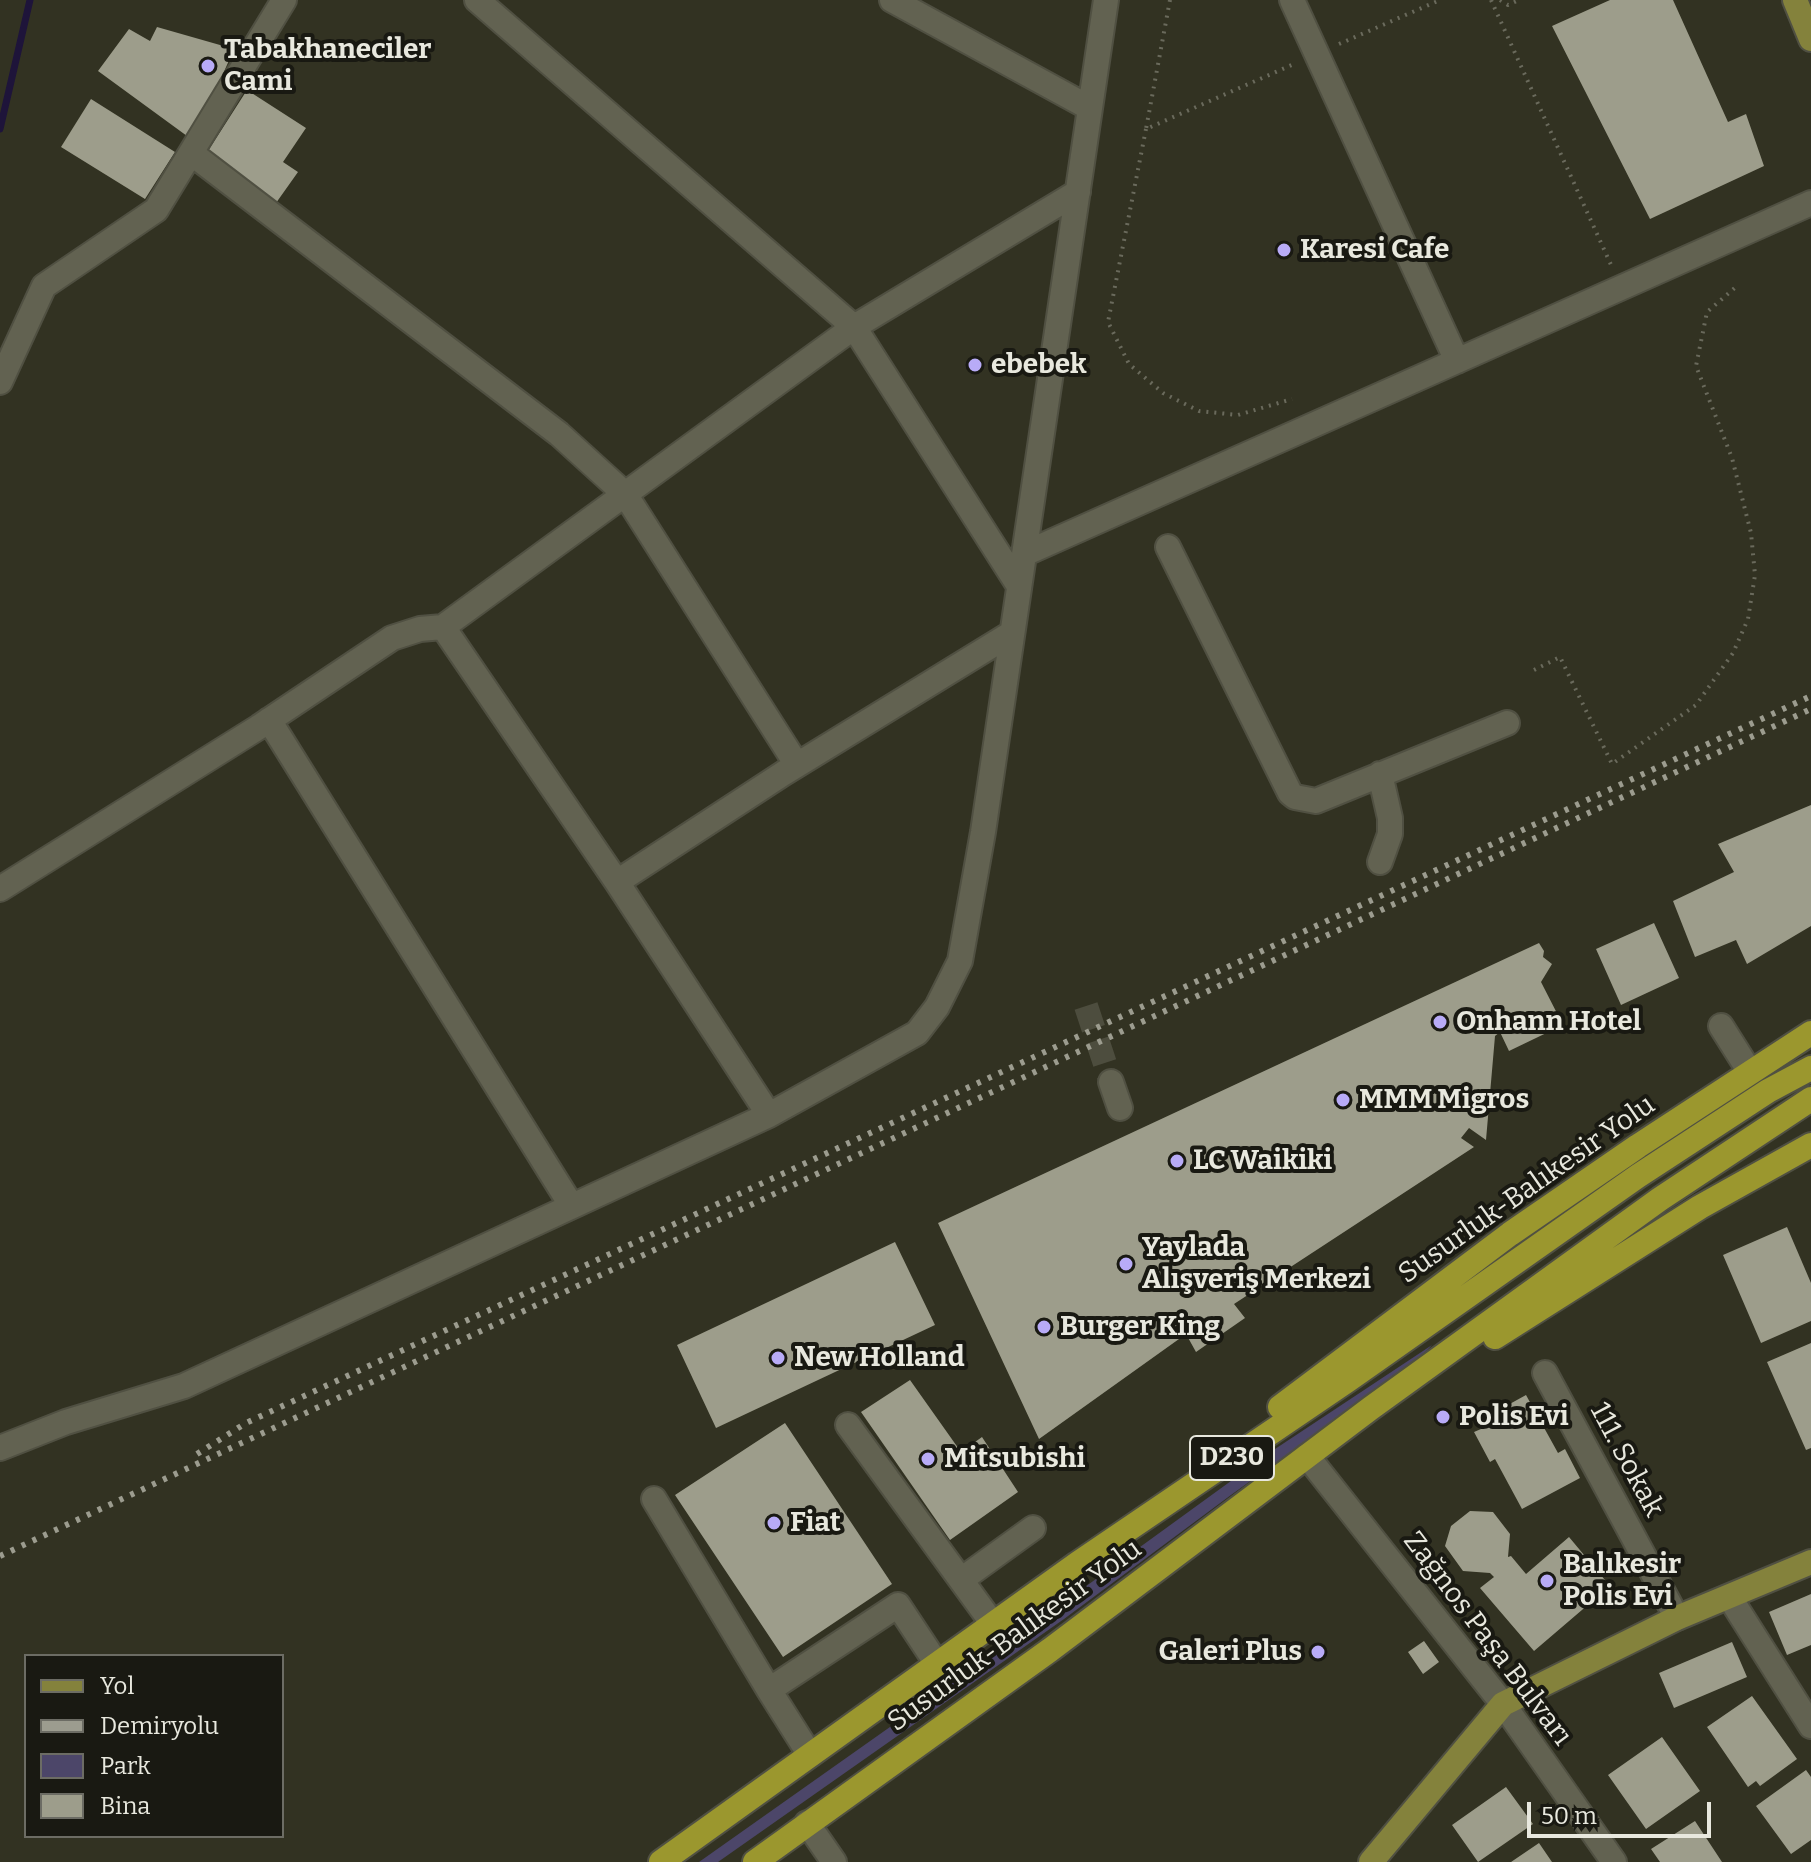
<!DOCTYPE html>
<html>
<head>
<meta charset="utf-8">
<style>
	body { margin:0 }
	#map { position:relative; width:1811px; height:1862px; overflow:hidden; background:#323222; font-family:Bitter,serif }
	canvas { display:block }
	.legend { position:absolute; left:24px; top:1654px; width:260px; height:184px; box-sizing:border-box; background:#191912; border:2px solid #6c6c64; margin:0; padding:10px 14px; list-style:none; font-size:24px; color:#e8e8de }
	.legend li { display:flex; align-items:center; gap:16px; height:40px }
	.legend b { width:40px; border:2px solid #6c6c64 }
	.scale { position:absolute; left:1527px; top:1802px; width:184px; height:36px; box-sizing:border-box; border:4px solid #e8e8de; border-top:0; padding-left:10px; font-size:24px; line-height:28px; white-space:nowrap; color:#e8e8de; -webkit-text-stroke:6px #191912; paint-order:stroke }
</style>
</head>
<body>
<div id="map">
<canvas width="1811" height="1862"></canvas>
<ul class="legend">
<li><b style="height:10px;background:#84823c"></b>Yol</li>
<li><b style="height:10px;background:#9c9c8f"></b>Demiryolu</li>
<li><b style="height:22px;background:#4c4669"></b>Park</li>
<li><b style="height:22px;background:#9d9d8b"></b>Bina</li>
</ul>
<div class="scale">50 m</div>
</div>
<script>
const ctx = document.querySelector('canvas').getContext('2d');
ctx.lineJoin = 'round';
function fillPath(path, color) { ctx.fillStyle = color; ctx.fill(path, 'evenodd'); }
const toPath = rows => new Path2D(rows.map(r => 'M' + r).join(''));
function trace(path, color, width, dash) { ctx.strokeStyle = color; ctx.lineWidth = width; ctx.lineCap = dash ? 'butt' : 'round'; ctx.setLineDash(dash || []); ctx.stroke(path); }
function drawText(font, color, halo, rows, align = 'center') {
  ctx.font = font + ' Bitter,serif'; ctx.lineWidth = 8; ctx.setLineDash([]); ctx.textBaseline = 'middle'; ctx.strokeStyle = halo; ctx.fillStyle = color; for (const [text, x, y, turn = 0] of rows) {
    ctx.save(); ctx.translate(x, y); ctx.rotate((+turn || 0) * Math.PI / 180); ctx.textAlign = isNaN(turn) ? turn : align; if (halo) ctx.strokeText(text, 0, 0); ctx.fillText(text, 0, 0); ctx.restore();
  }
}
const green = toPath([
	[1432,1345,1416,1362,1231,1495,1064,1619,718,1862,699,1862,972,1669,1275,1449]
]);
const stream = toPath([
	[0,129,30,0]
]);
const building = toPath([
	[1610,0,1673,0,1728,122,1746,114,1764,166,1650,219,1552,26],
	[157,27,234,49,219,83,187,136,98,71,129,29,150,41],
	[247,90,306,128,283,162,298,172,276,203,206,154],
	[91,99,175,152,145,199,61,147],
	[1811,805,1811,926,1747,964,1736,940,1695,957,1673,901,1734,872,1718,844],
	[1654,923,1679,978,1621,1005,1596,949],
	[1539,943,1544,951,1543,957,1552,964,1541,982,1563,1025,1509,1051,1500,1032,1495,1036,1486,1140,1469,1128,1461,1138,1474,1147,1234,1304,1245,1318,1196,1352,1186,1334,1039,1439,938,1223],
	[1787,1227,1811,1283,1811,1321,1761,1343,1723,1255],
	[895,1242,935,1325,716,1428,677,1345],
	[1811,1343,1811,1448,1806,1450,1767,1362],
	[910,1380,961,1452,982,1437,1018,1492,950,1540,861,1412],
	[1526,1395,1558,1453,1565,1449,1580,1478,1522,1509,1495,1459,1490,1462,1474,1432,1481,1429,1477,1422],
	[785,1423,892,1584,783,1657,675,1495],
	[1470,1511,1493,1512,1510,1534,1508,1557,1511,1556,1526,1574,1569,1537,1610,1586,1534,1651,1480,1588,1494,1577,1490,1573,1463,1571,1445,1546,1451,1526],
	[1811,1594,1811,1645,1787,1655,1769,1612],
	[1424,1641,1439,1662,1423,1674,1408,1652],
	[1732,1642,1747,1677,1674,1708,1659,1673],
	[1752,1696,1797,1759,1760,1786,1756,1781,1748,1787,1707,1727],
	[1662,1737,1700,1791,1646,1829,1608,1775],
	[1806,1770,1811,1777,1811,1840,1791,1854,1756,1806],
	[1506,1787,1533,1824,1478,1862,1452,1825],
	[1695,1821,1722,1862,1660,1862,1651,1849],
	[1539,1843,1552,1862,1511,1862]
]);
const minorTunnel = toPath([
	[1086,1006,1111,1082]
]);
const path = toPath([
	[1170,0,1146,129,1294,64],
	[1491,0,1612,267],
	[1500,0,1508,5,1519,0],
	[1339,44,1440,0],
	[1146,129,1108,322,1129,364,1163,393,1199,411,1238,415,1292,399],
	[1534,670,1560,657,1612,764,1696,705,1733,653,1748,619,1755,575,1751,533,1732,458,1696,366,1707,312,1738,285]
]);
const minor = toPath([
	[477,0,854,327,1019,586],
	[892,0,1088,107],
	[1292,0,1457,361],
	[191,153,559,434,625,494,797,765],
	[0,382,44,286,156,210,284,0],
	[1168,547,1290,793,1295,797,1316,801,1507,723],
	[1024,554,1811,203],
	[443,627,617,882,769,1115],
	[269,720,571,1205],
	[1380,774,1390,818,1390,834,1380,862],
	[617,882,784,773,1012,633],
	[0,889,259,727,392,638,420,629,443,627,854,327,1078,192],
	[1721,1026,1750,1072],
	[1111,1082,1120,1108],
	[1545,1373,1677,1618],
	[848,1425,993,1624],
	[0,1448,66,1422,184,1386,769,1115,917,1033,937,1007,960,961,983,832,1106,0],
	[1307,1456,1503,1704,1614,1862],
	[654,1499,769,1690],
	[961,1580,1033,1528],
	[1730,1598,1811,1726],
	[810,1755,769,1690,898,1605,937,1664],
	[807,1823,834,1862]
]);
const major = toPath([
	[1795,0,1811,39],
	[1371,1862,1503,1704,1677,1618,1811,1562]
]);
const highway = toPath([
	[1495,1337,1700,1207,1811,1145],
	[1280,1407,1510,1234,1638,1146,1811,1033],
	[661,1862,1077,1564,1348,1380,1638,1176,1768,1091,1811,1068],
	[755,1862,1050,1650,1371,1408,1660,1199,1811,1099]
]);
const rail = toPath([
	[197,1454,246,1423,1811,696],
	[0,1556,1811,709]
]);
const markers = [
	[208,66,8,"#b8abf7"],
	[1284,250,8,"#b8abf7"],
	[975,365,8,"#b8abf7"],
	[1440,1022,8,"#b8abf7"],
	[1343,1100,8,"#b8abf7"],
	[1177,1161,8,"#b8abf7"],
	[1126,1264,8,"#b8abf7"],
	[1044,1327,8,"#b8abf7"],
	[778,1358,8,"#b8abf7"],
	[1443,1417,8,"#b8abf7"],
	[928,1459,8,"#b8abf7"],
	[774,1523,8,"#b8abf7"],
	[1547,1581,8,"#b8abf7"],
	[1318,1652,8,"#b8abf7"]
];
const shields = [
	[1232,1458,84]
];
const shieldNames = [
	["D230",1232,1458]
];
const poiNames = [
	["Tabakhaneciler",224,50],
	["Cami",224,82],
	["Karesi Cafe",1300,250],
	["ebebek",991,365],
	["Onhann Hotel",1456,1022],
	["MMM Migros",1359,1100],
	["LC Waikiki",1193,1161],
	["Yaylada",1142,1248],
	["Alışveriş Merkezi",1142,1280],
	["Burger King",1060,1327],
	["New Holland",794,1358],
	["Polis Evi",1459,1417],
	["Mitsubishi",944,1459],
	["Fiat",790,1523],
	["Balıkesir",1563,1565],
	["Polis Evi",1563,1597],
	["Galeri Plus",1302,1652,"right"]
];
const streetNames = [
	["Susurluk-Balıkesir Yolu",1527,1190,-35],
	["111. Sokak",1626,1460,62],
	["Susurluk-Balıkesir Yolu",1015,1636,-36],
	["Zağnos Paşa Bulvarı",1487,1639,53]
];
fillPath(green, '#4c4669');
trace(stream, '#1e143a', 7);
fillPath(building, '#9d9d8b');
trace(minorTunnel, '#4d4d3e', 24, [24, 12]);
trace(minor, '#505042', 28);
trace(major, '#505042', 28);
trace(highway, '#505042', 28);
trace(path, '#6a6a5c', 4, [2, 6]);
trace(minor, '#626251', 24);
trace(major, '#84823c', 24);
trace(highway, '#9b972e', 24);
trace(rail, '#9c9c8f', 6, [4, 8]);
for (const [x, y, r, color] of markers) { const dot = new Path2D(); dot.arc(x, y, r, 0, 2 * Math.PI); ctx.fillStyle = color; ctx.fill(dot); trace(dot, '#191912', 3); }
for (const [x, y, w] of shields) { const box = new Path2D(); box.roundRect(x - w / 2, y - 22, w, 44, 6); ctx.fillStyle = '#191912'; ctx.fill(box); trace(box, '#e8e8de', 2); }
drawText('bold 26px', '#e8e8de', null, shieldNames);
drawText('bold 28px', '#e8e8de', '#191912', poiNames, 'left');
drawText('28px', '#e8e8de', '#191912', streetNames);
</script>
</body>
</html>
